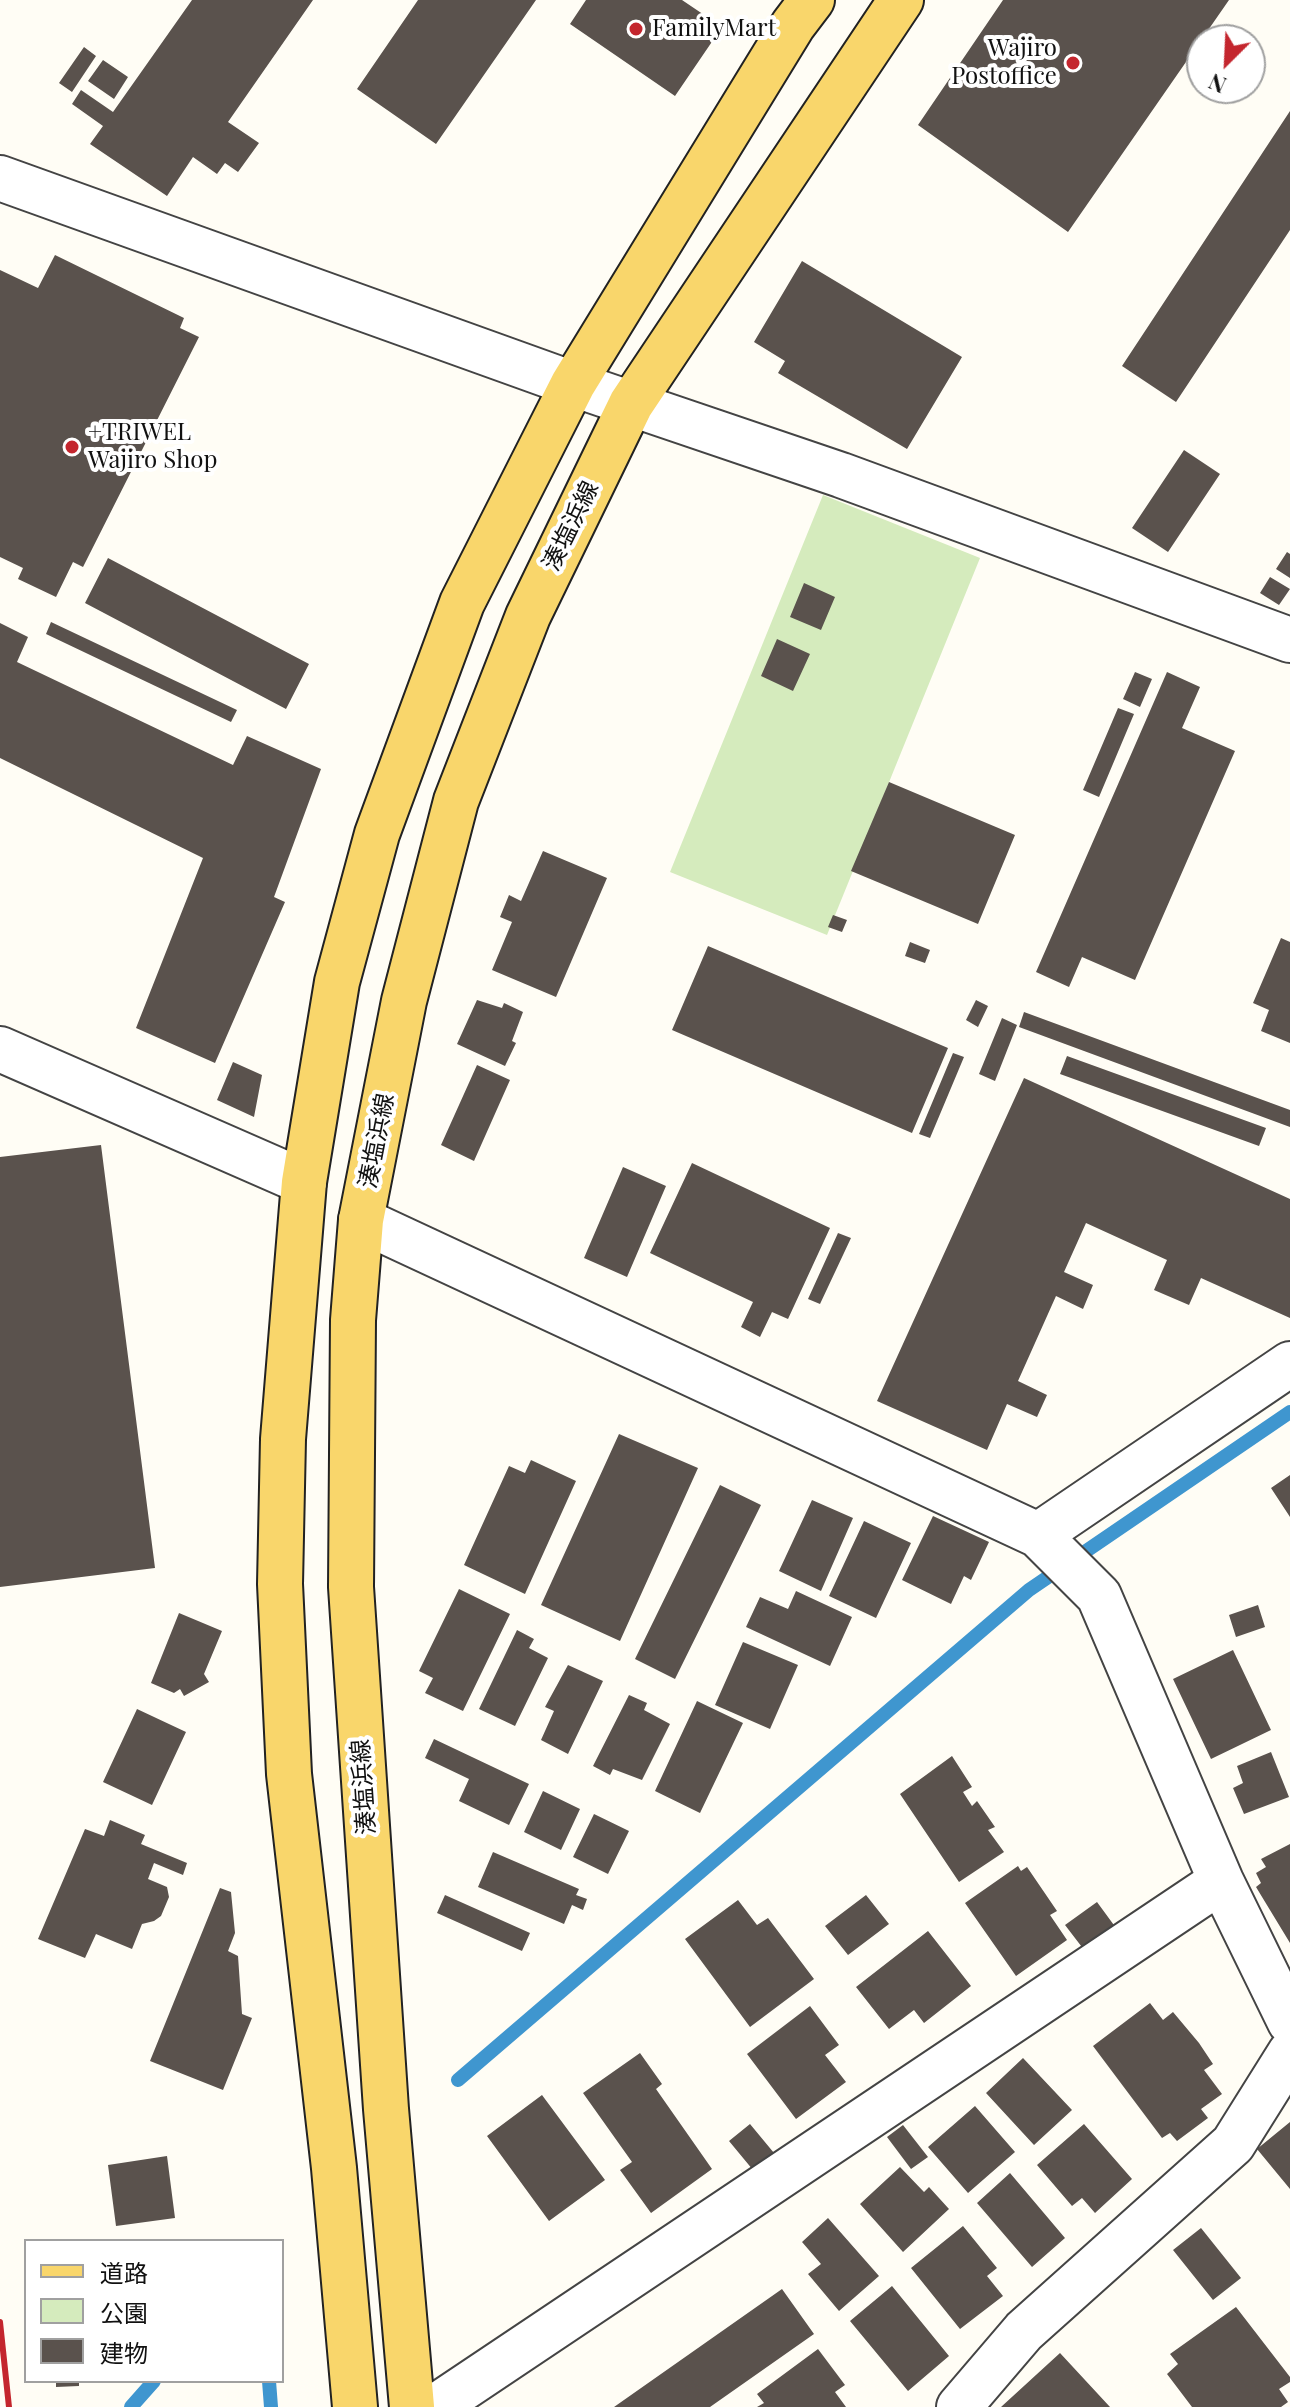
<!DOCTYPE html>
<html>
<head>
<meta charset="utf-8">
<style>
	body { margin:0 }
	#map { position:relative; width:1290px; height:2407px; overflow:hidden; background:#fffdf5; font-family:"Playfair Display","Noto Sans JP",serif }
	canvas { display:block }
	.legend { position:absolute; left:24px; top:2239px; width:260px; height:144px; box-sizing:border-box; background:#fff; border:2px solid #a0a0a0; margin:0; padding:10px 14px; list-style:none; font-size:24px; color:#111 }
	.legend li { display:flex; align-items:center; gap:16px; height:40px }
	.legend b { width:40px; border:2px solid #a0a0a0 }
	.north { position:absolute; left:1186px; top:24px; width:80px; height:80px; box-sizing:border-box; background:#fff; border:2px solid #a0a0a0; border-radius:50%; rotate:204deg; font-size:22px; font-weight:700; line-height:32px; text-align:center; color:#111 }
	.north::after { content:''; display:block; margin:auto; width:28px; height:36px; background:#c4262e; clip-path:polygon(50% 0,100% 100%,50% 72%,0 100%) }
</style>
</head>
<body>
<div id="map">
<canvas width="1290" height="2407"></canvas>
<ul class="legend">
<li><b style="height:10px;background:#f9d66b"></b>道路</li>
<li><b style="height:22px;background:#d5ebbd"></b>公園</li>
<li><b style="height:22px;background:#5a524d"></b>建物</li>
</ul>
<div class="north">N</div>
</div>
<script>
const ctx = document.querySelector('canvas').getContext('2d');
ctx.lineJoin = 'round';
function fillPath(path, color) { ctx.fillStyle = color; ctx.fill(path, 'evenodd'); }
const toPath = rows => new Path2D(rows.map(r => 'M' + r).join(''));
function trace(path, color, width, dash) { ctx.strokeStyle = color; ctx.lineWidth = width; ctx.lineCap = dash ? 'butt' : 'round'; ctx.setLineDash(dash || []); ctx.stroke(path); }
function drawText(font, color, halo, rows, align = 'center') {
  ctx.font = font + ' "Playfair Display","Noto Sans JP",serif'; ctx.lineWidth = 8; ctx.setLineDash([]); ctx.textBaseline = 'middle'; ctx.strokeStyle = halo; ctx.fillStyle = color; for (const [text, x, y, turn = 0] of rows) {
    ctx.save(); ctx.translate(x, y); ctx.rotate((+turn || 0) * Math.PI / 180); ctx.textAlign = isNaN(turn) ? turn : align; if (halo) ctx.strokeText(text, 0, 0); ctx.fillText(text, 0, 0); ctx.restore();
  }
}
const green = toPath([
	[823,495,980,558,827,935,670,872]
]);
const stream = toPath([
	[458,2080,1029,1590,1290,1412],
	[269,2381,271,2407],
	[131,2407,154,2381]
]);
const building = toPath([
	[192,0,313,0,228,122,259,143,238,172,225,163,217,174,193,157,167,196,90,144,103,126,72,104,81,90,113,112],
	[418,0,536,0,436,144,357,89],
	[586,0,682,0,722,27,675,96,570,24],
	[1003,0,1229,0,1068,232,918,125],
	[84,47,96,56,72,92,59,83],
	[103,60,128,77,114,99,88,81],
	[1290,111,1290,230,1176,402,1122,366],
	[55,255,184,318,180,328,199,337,83,567,73,562,56,597,18,579,23,568,0,557,0,270,38,288],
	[802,261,962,357,907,449,778,373,785,361,754,342],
	[1184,450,1220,474,1168,552,1132,528],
	[1287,552,1290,554,1290,578,1276,569],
	[108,558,309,664,286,709,85,603],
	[1270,577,1290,589,1279,605,1260,593],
	[804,583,835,597,821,630,790,617],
	[51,622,237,710,231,722,46,634],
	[0,623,28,637,17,662,233,765,247,736,321,769,274,897,285,902,215,1063,136,1028,203,858,0,758],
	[777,639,810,654,793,691,761,676],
	[1135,672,1152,679,1140,707,1123,699],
	[1167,672,1200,687,1182,728,1235,751,1135,980,1082,957,1069,987,1036,972],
	[1118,708,1134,714,1099,797,1083,790],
	[889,782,1015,835,978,924,851,871],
	[543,851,607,878,556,997,492,970,512,922,500,917,509,895,521,901],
	[833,915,847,920,842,932,828,927],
	[1281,938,1290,942,1290,1043,1261,1031,1269,1010,1253,1003],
	[910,942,930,950,925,963,905,956],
	[708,946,948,1048,912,1133,672,1030],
	[477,1000,502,1008,504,1003,523,1012,512,1041,516,1043,505,1066,457,1044],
	[976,1000,988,1006,978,1027,966,1020],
	[1024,1012,1290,1110,1290,1127,1019,1027],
	[1002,1018,1017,1025,995,1081,979,1074],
	[953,1053,964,1057,930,1138,919,1134],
	[1067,1056,1266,1128,1259,1146,1060,1074],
	[233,1062,262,1075,254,1117,217,1100],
	[477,1065,510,1080,474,1161,441,1145],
	[1024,1078,1290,1199,1290,1318,1201,1278,1189,1305,1154,1290,1167,1260,1086,1223,1064,1272,1093,1285,1083,1309,1056,1296,1018,1381,1047,1395,1037,1417,1007,1404,987,1450,877,1401],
	[101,1145,155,1568,0,1587,0,1157],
	[692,1163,830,1228,788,1319,772,1312,760,1337,741,1327,753,1302,650,1253],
	[623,1167,666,1186,627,1277,584,1258],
	[838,1233,851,1238,820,1304,808,1299],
	[619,1434,698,1468,620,1641,541,1605],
	[531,1460,576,1481,525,1594,464,1565,509,1466,525,1473],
	[1290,1475,1290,1517,1271,1488],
	[720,1485,761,1505,675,1679,635,1659],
	[812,1500,853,1518,821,1591,779,1571],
	[933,1516,989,1542,971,1580,964,1576,951,1604,902,1580],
	[864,1521,911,1543,876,1618,829,1596],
	[459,1589,510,1614,463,1711,425,1693,433,1678,419,1671],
	[796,1591,852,1617,830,1666,746,1627,760,1597,788,1609],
	[1258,1605,1265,1627,1236,1637,1229,1615],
	[179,1613,222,1631,204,1674,209,1682,184,1696,180,1689,174,1693,151,1683],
	[517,1630,534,1639,529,1648,548,1658,515,1726,479,1709],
	[743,1642,798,1665,770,1729,715,1705],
	[1233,1650,1271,1730,1211,1759,1173,1679],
	[568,1665,603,1681,568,1754,541,1740,554,1711,545,1707],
	[629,1695,647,1703,644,1710,670,1724,642,1780,613,1769,610,1775,593,1766],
	[697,1701,743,1723,700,1813,655,1791],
	[137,1709,186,1732,152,1805,103,1782],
	[434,1739,529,1784,509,1825,459,1801,469,1779,425,1758],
	[1271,1752,1289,1797,1244,1814,1233,1788,1243,1783,1237,1766],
	[952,1756,972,1787,963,1792,972,1806,977,1801,995,1827,988,1830,1004,1852,959,1882,900,1794],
	[543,1791,580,1809,561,1850,524,1832],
	[594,1814,629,1831,608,1874,573,1857],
	[110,1820,145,1835,141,1844,187,1863,183,1875,154,1863,148,1879,167,1887,169,1897,161,1916,154,1921,142,1924,132,1949,96,1934,85,1958,38,1939,85,1829,104,1836],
	[1290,1844,1290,1943,1256,1887,1261,1883,1256,1873,1266,1867,1261,1859],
	[493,1852,579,1889,576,1895,587,1899,583,1910,572,1905,564,1924,478,1887],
	[1018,1866,1021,1871,1027,1867,1057,1911,1050,1915,1067,1940,1016,1976,965,1903],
	[220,1888,231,1892,235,1933,228,1951,238,1956,242,2014,252,2018,223,2090,150,2061],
	[445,1895,530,1933,522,1951,437,1913],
	[866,1895,889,1924,848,1955,825,1926],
	[738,1900,757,1925,768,1918,814,1979,750,2027,685,1939],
	[1097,1902,1119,1932,1088,1955,1065,1925],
	[928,1931,971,1986,924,2023,914,2010,889,2029,856,1987],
	[1150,2003,1163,2020,1173,2012,1199,2043,1213,2064,1204,2070,1222,2094,1201,2109,1208,2118,1177,2141,1170,2133,1162,2138,1093,2046],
	[810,2006,839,2045,825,2055,846,2082,796,2119,747,2054],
	[640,2053,662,2084,656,2089,712,2169,651,2213,620,2170,632,2162,583,2093],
	[1023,2058,1072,2110,1034,2145,986,2093],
	[542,2095,605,2180,549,2221,487,2136],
	[975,2106,1015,2152,968,2193,928,2147],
	[1290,2122,1290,2189,1257,2149],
	[750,2124,774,2153,753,2170,729,2141],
	[1084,2124,1132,2179,1095,2213,1082,2198,1072,2206,1037,2165],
	[903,2125,928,2157,911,2169,887,2137],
	[167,2156,175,2218,116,2226,108,2165],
	[900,2167,924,2192,929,2187,949,2209,903,2252,860,2204],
	[1010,2173,1065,2238,1032,2267,977,2203],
	[828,2218,879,2276,839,2311,808,2274,821,2264,802,2242],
	[963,2226,997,2268,987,2276,1003,2296,960,2329,911,2268],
	[1201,2228,1241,2278,1213,2300,1173,2250],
	[892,2286,949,2356,908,2391,850,2321],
	[782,2289,814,2334,710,2407,614,2407],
	[1236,2307,1290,2377,1290,2382,1279,2389,1288,2402,1281,2407,1192,2407,1167,2374,1178,2364,1170,2354],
	[818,2349,845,2385,835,2392,846,2407,757,2407,764,2403,757,2394],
	[1060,2353,1110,2407,1001,2407],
	[56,2381,79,2381,79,2386,56,2387]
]);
const minor = toPath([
	[0,178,573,384,841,475,1290,640],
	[0,1049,304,1182],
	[361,1220,1038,1535,1099,1596,1221,1881,1290,2022],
	[1038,1535,1290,1364],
	[435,2407,1221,1881],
	[959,2407,1024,2331,1233,2144,1290,2053]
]);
const major = toPath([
	[355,2407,334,2168,289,1774,280,1584,283,1439,304,1182,337,982,377,834,462,603,573,384,793,25,812,0],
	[412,2407,386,2109,351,1587,353,1320,361,1220,404,1001,456,801,528,616,631,404,901,0]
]);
const rail = toPath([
	[0,2322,9,2407]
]);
const markers = [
	[636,29,8,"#c4262e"],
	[1073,63,8,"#c4262e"],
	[72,447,8,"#c4262e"]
];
const poiNames = [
	["FamilyMart",652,29],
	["Wajiro",1057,49,"right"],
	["Postoffice",1057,77,"right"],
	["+TRIWEL",88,433],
	["Wajiro Shop",88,461]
];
const streetNames = [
	["湊塩浜線",571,526,-64],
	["湊塩浜線",377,1141,-79],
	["湊塩浜線",364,1787,-94]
];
fillPath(green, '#d5ebbd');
trace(stream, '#3f96cf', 14);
fillPath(building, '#5a524d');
trace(minor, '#444', 48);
trace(major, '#222', 48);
trace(minor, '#fff', 44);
trace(major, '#f9d66b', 44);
trace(rail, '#c4262e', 6);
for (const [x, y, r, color] of markers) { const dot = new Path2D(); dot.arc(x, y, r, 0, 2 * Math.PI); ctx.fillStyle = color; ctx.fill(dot); trace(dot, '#fff', 3); }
drawText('24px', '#111', '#fff', poiNames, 'left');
drawText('24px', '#111', '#fff', streetNames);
</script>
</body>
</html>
